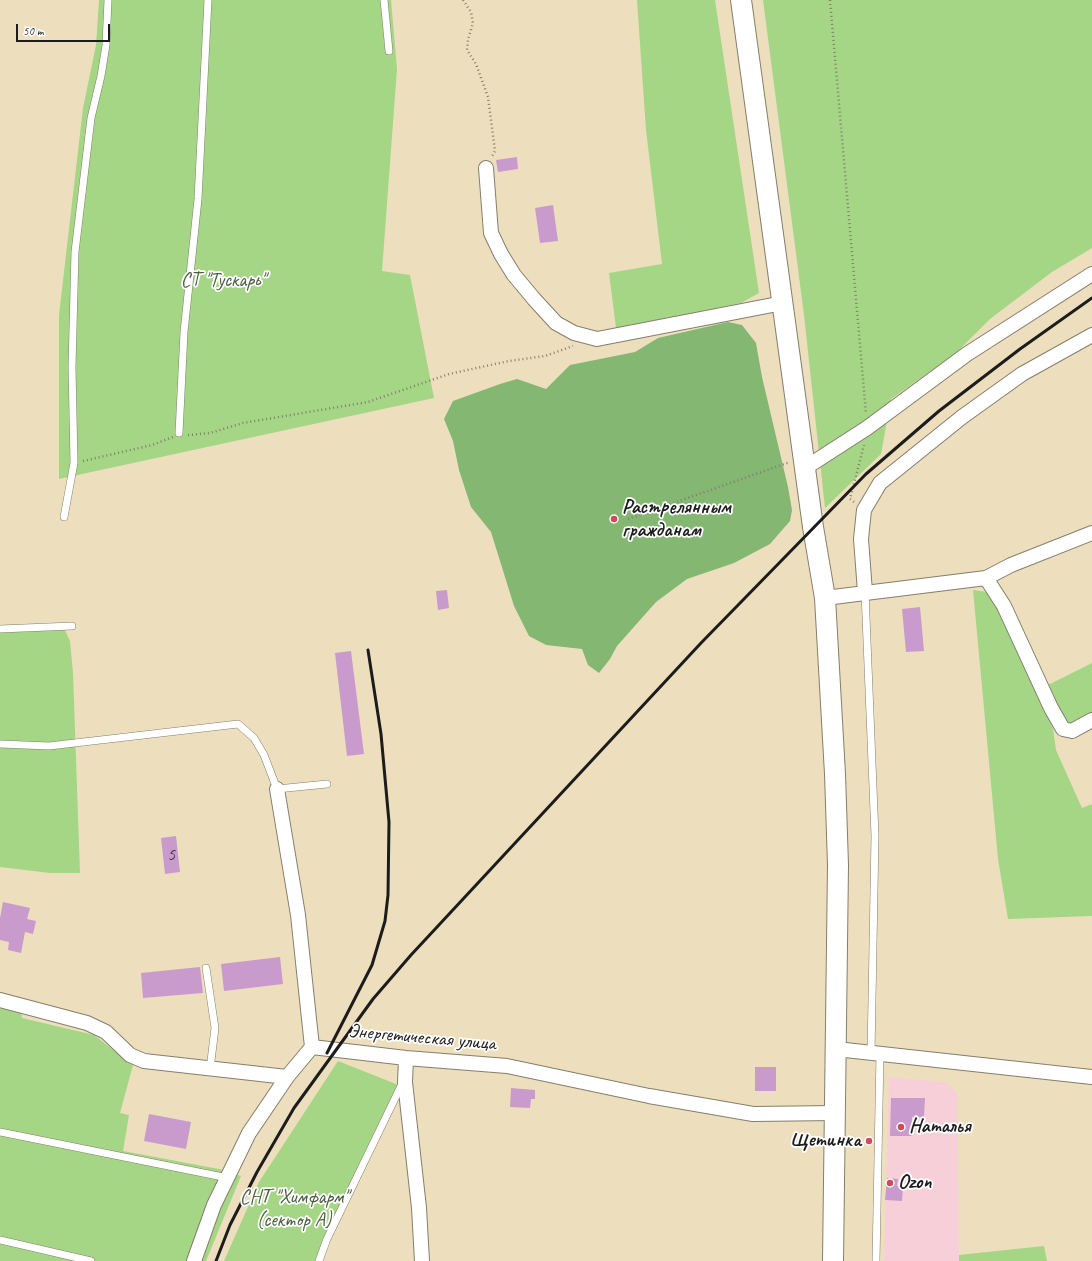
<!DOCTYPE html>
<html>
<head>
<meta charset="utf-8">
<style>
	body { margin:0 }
	#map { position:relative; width:1092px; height:1261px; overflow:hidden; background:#eddfbd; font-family:Caveat,sans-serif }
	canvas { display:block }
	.scale { position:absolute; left:16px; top:24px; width:94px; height:18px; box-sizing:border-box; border:2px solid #1c1c1c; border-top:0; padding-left:5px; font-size:12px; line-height:14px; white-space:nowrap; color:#1c1c1c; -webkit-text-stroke:3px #fff; paint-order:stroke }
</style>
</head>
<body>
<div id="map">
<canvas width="1092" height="1261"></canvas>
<div class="scale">50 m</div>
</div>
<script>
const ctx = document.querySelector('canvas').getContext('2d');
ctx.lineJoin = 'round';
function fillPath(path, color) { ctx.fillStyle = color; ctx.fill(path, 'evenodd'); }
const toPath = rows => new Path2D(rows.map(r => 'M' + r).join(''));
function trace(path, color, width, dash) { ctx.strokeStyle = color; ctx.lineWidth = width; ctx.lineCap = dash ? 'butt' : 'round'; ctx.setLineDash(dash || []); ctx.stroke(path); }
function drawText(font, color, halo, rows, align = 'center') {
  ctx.font = font + ' Caveat,sans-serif'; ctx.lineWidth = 3.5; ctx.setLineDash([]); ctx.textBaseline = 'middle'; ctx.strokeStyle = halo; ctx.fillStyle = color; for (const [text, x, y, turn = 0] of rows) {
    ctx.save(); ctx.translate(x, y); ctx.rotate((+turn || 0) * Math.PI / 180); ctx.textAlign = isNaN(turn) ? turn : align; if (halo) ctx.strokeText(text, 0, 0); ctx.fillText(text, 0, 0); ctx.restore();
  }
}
const built = toPath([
	[889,1077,945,1082,957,1093,959,1261,884,1261]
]);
const green = toPath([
	[99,0,391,0,397,69,382,271,410,275,434,398,59,479,59,315,83,108,96,45],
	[637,0,715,0,759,293,741,303,616,328,609,273,662,264,646,130],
	[763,0,1092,0,1092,248,1052,272,990,319,956,353,891,399,881,454,825,508,804,315],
	[973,590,987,592,1001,610,1053,729,1056,750,1082,808,1092,804,1092,916,1008,919,998,859],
	[62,624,70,641,73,673,80,873,50,873,0,867,0,625],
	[1092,663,1092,713,1067,726,1044,687],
	[0,994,20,999,22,1018,94,1035,133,1065,120,1113,129,1115,123,1151,219,1169,241,1176,206,1261,0,1261],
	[338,1061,401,1086,332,1230,321,1261,224,1261,259,1182],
	[1044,1246,1047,1261,959,1261,959,1255]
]);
const forest = toPath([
	[728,322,742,325,756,343,762,377,788,487,792,510,790,521,770,544,734,563,687,579,656,602,617,646,610,659,599,673,588,665,582,649,546,645,529,636,514,606,491,532,471,507,459,470,453,441,444,419,453,401,500,384,517,379,546,389,570,365,635,352,658,338]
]);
const building = toPath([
	[517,157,518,169,498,172,496,160],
	[553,205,558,241,540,243,535,208],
	[447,590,449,608,438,610,436,591],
	[920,607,924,651,906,652,902,609],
	[351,651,364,754,347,756,335,653],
	[176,836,180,872,165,874,161,838],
	[3,902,30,908,27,919,36,921,33,934,25,932,21,953,8,950,9,942,0,940,0,918],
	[280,957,283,984,224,991,221,964],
	[200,967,203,993,143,998,141,973],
	[755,1067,776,1067,776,1091,755,1091],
	[511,1088,535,1090,535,1099,531,1099,530,1108,510,1107],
	[891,1098,925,1098,924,1117,912,1117,912,1136,890,1136],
	[149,1114,191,1122,186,1149,144,1141],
	[887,1178,898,1179,897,1186,903,1186,902,1201,885,1200]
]);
const path = toPath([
	[463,0,471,12,473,23,468,40,467,50,476,64,488,97,495,151,491,158],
	[830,0,866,414],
	[188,435,210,433,243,423,368,402,449,374,509,361,545,356,573,346],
	[83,461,152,445,173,437],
	[854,502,850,499,864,445],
	[628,519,790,462]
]);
const lane = toPath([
	[384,0,389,51],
	[179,433,184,332,198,199,208,0],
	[64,517,74,463,72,367,75,252,91,118,101,76,106,45,108,0],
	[865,592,875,836,871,1054],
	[0,629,72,626],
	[0,744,49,746,238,724,254,738,264,755,277,789,327,784],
	[206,968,215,1028,210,1069],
	[0,1132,228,1178],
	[0,1240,91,1261],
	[319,1261,327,1239,401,1086,405,1082],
	[876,1261,880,1054]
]);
const street = toPath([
	[486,168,491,233,501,254,514,275,534,299,556,323,574,333,597,339,783,303],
	[805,468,867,428,967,354,1092,274],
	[986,578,1004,606,1051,708,1063,729,1072,731,1092,720],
	[865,592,861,539,864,510,880,483,962,417,1022,374,1092,335],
	[825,598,986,578,1011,565,1092,533],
	[277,789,298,915,312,1047],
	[0,1000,87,1023,106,1032,130,1055,144,1061,287,1077],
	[312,1047,406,1058,507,1066,649,1096,753,1114,836,1113],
	[836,1049,1092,1077],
	[406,1058,405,1082,419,1208,422,1261],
	[194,1261,214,1205,249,1133,287,1077,312,1047]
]);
const secondary = toPath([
	[741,0,813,527,825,598,835,774,838,865,833,1261]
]);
const rail = toPath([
	[327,1053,372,965,385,921,388,895,389,822,381,734,368,650],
	[216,1261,230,1225,257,1172,294,1108,373,999,411,955,701,643,866,474,939,411,1020,349,1092,298]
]);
const markers = [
	[614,519,4,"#d1495b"],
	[901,1127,4,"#d1495b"],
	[869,1141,4,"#d1495b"],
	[890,1183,4,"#d1495b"]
];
const numberNames = [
	["5",171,855]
];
const parkNames = [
	["СТ \"Тускарь\"",223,281],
	["СНТ \"Химфарм\"",294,1198],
	["(сектор А)",294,1221]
];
const poiNames = [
	["Растрелянным",622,508],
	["гражданам",622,531],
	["Наталья",909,1127],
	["Щетинка",861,1141,"right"],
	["Ozon",898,1183]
];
const streetNames = [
	["Энергетическая улица",422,1038,5]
];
fillPath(built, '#f6cfd8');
fillPath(green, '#a4d685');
fillPath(forest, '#83b772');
fillPath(building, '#c99bcc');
trace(lane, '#847e6c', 8);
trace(street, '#847e6c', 16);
trace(secondary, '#847e6c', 22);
trace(path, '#847e6c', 2.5, [1, 3]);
trace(lane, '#fff', 7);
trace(street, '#fff', 14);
trace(secondary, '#fff', 20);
trace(rail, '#1c1c1c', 3);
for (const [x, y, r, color] of markers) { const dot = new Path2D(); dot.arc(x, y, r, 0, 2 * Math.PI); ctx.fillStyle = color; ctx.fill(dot); trace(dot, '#fff', 1.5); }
drawText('18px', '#473c48', null, numberNames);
drawText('20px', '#4c5d41', '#fff', parkNames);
drawText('bold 20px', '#1c1c1c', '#fff', poiNames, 'left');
drawText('20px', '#1c1c1c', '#fff', streetNames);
</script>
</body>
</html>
